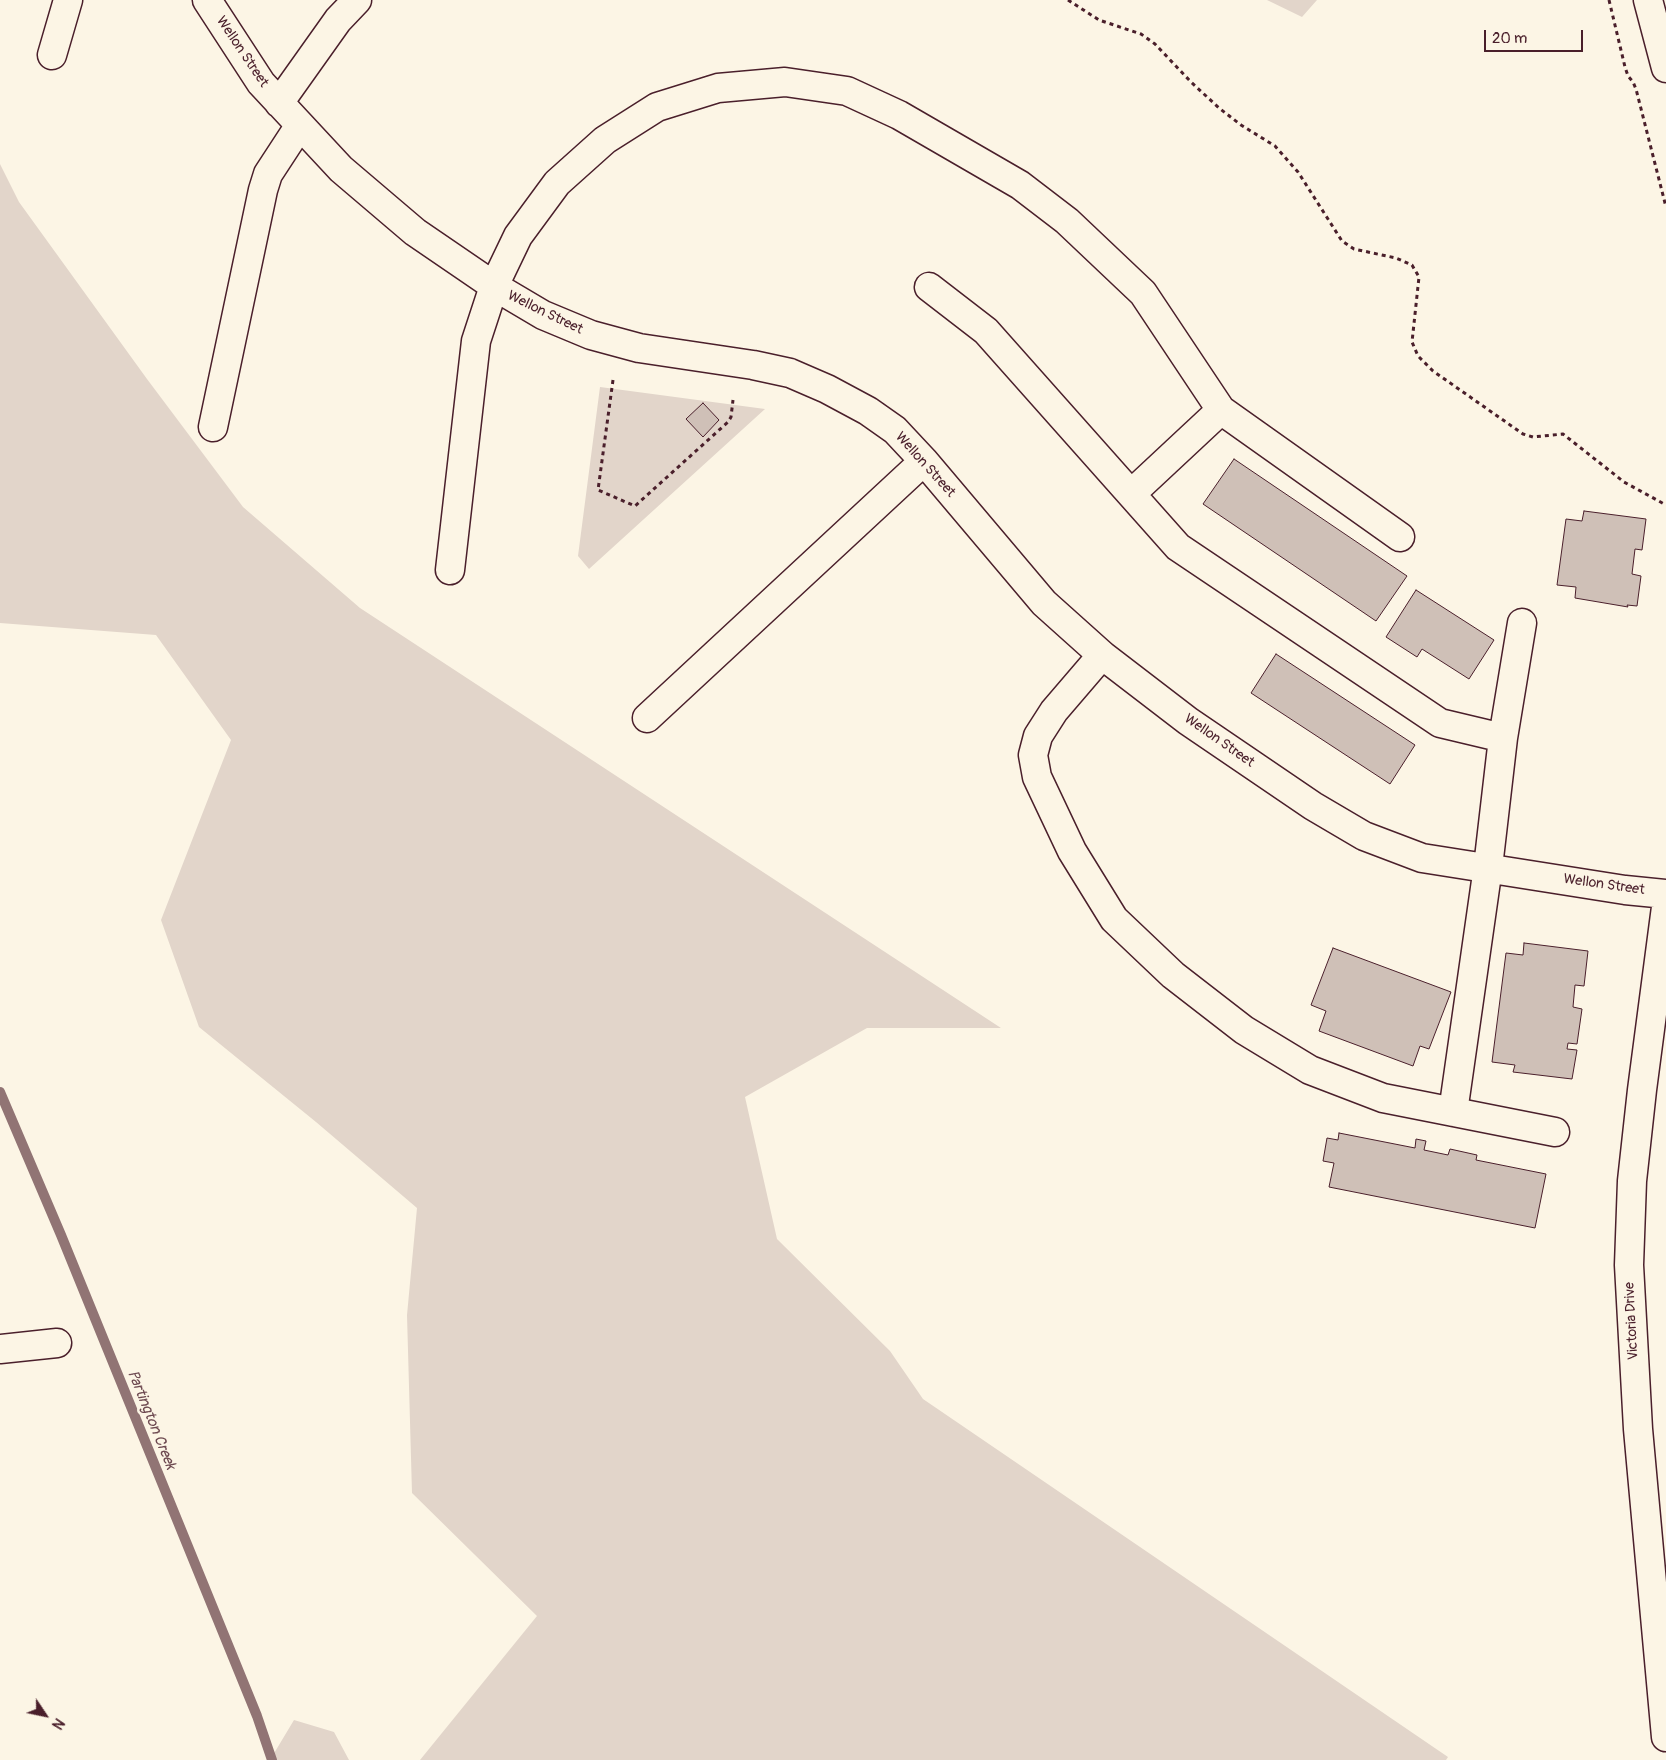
<!DOCTYPE html>
<html>
<head>
<meta charset="utf-8">
<style>
	body { margin:0 }
	#map { position:relative; width:1666px; height:1760px; overflow:hidden; background:#fcf5e5; font-family:Pangolin,sans-serif }
	canvas { display:block }
	.north { position:absolute; left:20px; top:1690px; width:50px; height:50px; -webkit-text-stroke:4px #fcf5e5; paint-order:stroke; rotate:124deg; font-size:14px; font-weight:700; line-height:20px; text-align:center; color:#4a1f2b }
	.north::after { content:''; display:block; margin:auto; width:18px; height:22px; background:#4a1f2b; clip-path:polygon(50% 0,100% 100%,50% 72%,0 100%) }
	.scale { position:absolute; left:1484px; top:30px; width:99px; height:22px; box-sizing:border-box; border:2px solid #4a1f2b; border-top:0; padding-left:6px; font-size:15px; line-height:18px; white-space:nowrap; color:#4a1f2b; -webkit-text-stroke:4px #fcf5e5; paint-order:stroke }
</style>
</head>
<body>
<div id="map">
<canvas width="1666" height="1760"></canvas>
<div class="north">N</div>
<div class="scale">20 m</div>
</div>
<script>
const ctx = document.querySelector('canvas').getContext('2d');
ctx.lineJoin = 'round';
function fillPath(path, color) { ctx.fillStyle = color; ctx.fill(path, 'evenodd'); }
const toPath = rows => new Path2D(rows.map(r => 'M' + r).join(''));
function trace(path, color, width, dash) { ctx.strokeStyle = color; ctx.lineWidth = width; ctx.lineCap = dash ? 'butt' : 'round'; ctx.setLineDash(dash || []); ctx.stroke(path); }
function drawText(font, color, halo, rows, align = 'center') {
  ctx.font = font + ' Pangolin,sans-serif'; ctx.lineWidth = 5; ctx.setLineDash([]); ctx.textBaseline = 'middle'; ctx.strokeStyle = halo; ctx.fillStyle = color; for (const [text, x, y, turn = 0] of rows) {
    ctx.save(); ctx.translate(x, y); ctx.rotate((+turn || 0) * Math.PI / 180); ctx.textAlign = isNaN(turn) ? turn : align; if (halo) ctx.strokeText(text, 0, 0); ctx.fillText(text, 0, 0); ctx.restore();
  }
}
const green = toPath([
	[1267,0,1317,0,1302,17],
	[0,164,19,202,147,379,243,507,360,608,1001,1028,867,1028,745,1097,777,1239,890,1351,923,1399,1448,1757,1446,1760,420,1760,537,1616,412,1493,407,1315,417,1208,316,1122,199,1027,161,920,231,740,156,635,0,623],
	[600,387,765,409,589,569,578,556],
	[294,1720,334,1732,349,1760,270,1760]
]);
const stream = toPath([
	[0,1092,61,1235,257,1716,272,1760]
]);
const building = toPath([
	[703,403,719,420,703,437,686,419,703,403],
	[1234,459,1407,576,1376,621,1203,504,1234,459],
	[1584,511,1646,519,1642,550,1635,549,1632,574,1641,576,1637,606,1627,605,1628,607,1575,598,1576,587,1557,585,1566,519,1582,521,1584,511],
	[1416,590,1494,640,1469,679,1422,649,1417,657,1386,637,1416,590],
	[1276,654,1415,745,1390,784,1251,693,1276,654],
	[1524,943,1588,951,1584,986,1575,985,1573,1007,1582,1009,1577,1044,1568,1043,1567,1049,1577,1050,1572,1079,1513,1072,1515,1065,1492,1062,1506,953,1523,955,1524,943],
	[1333,948,1451,992,1429,1049,1420,1046,1413,1066,1319,1031,1326,1011,1311,1005,1333,948],
	[1339,1133,1415,1148,1416,1139,1426,1141,1424,1150,1448,1155,1450,1149,1477,1155,1476,1160,1546,1174,1535,1228,1329,1187,1334,1163,1323,1161,1327,1138,1338,1140,1339,1133]
]);
const path = toPath([
	[1068,0,1099,20,1141,34,1155,44,1191,82,1219,108,1241,125,1275,146,1298,172,1342,241,1354,249,1396,258,1412,265,1419,277,1412,342,1418,356,1433,371,1523,434,1533,437,1563,434,1624,482,1666,505],
	[1609,0,1625,67,1628,76,1633,82,1636,89,1666,207],
	[613,380,598,490,635,506,728,422,731,417,733,400]
]);
const minor = toPath([
	[207,0,261,83,341,169,415,232,494,286,543,315,591,335,639,348,753,365,790,373,827,389,868,411,895,430,924,461,1044,603,1102,655,1188,721,1313,806,1364,836,1422,858,1625,890,1666,894],
	[1648,0,1666,68],
	[52,55,68,0],
	[279,103,338,20,357,0],
	[929,287,986,331,1178,547,1440,723,1503,738],
	[213,427,263,190,268,174,300,125],
	[1131,494,1221,410],
	[450,570,476,341,494,286,518,236,557,183,605,140,657,107,718,88,785,82,847,91,899,115,1020,185,1067,221,1143,293,1221,410,1400,537],
	[1102,655,1054,711,1038,736,1033,755,1037,777,1072,851,1114,919,1173,975,1244,1030,1310,1070,1383,1098,1555,1132],
	[647,718,924,461],
	[1666,907,1642,1090,1632,1181,1629,1265,1638,1429,1666,1737],
	[1453,1112,1488,867,1503,738,1522,623],
	[0,1349,57,1343]
]);
const streetNames = [
	["Wellon Street",242,52,56],
	["Wellon Street",545,313,26],
	["Wellon Street",925,465,48],
	["Wellon Street",1219,741,35],
	["Wellon Street",1604,885,8],
	["Victoria Drive",1632,1321,-93]
];
const waterNames = [
	["Partington Creek",151,1420,68]
];
fillPath(green, '#e2d5ca');
trace(stream, '#917474', 10);
fillPath(building, '#cfc0b7');
trace(building, '#4a1f2b', 1);
trace(minor, '#4a1f2b', 31);
trace(path, '#4a1f2b', 3, [4, 4]);
trace(minor, '#fcf5e5', 28);
drawText('14px', '#4a1f2b', '#fcf5e5', streetNames);
drawText('italic 15px', '#6d4950', '#fcf5e5', waterNames);
</script>
</body>
</html>
